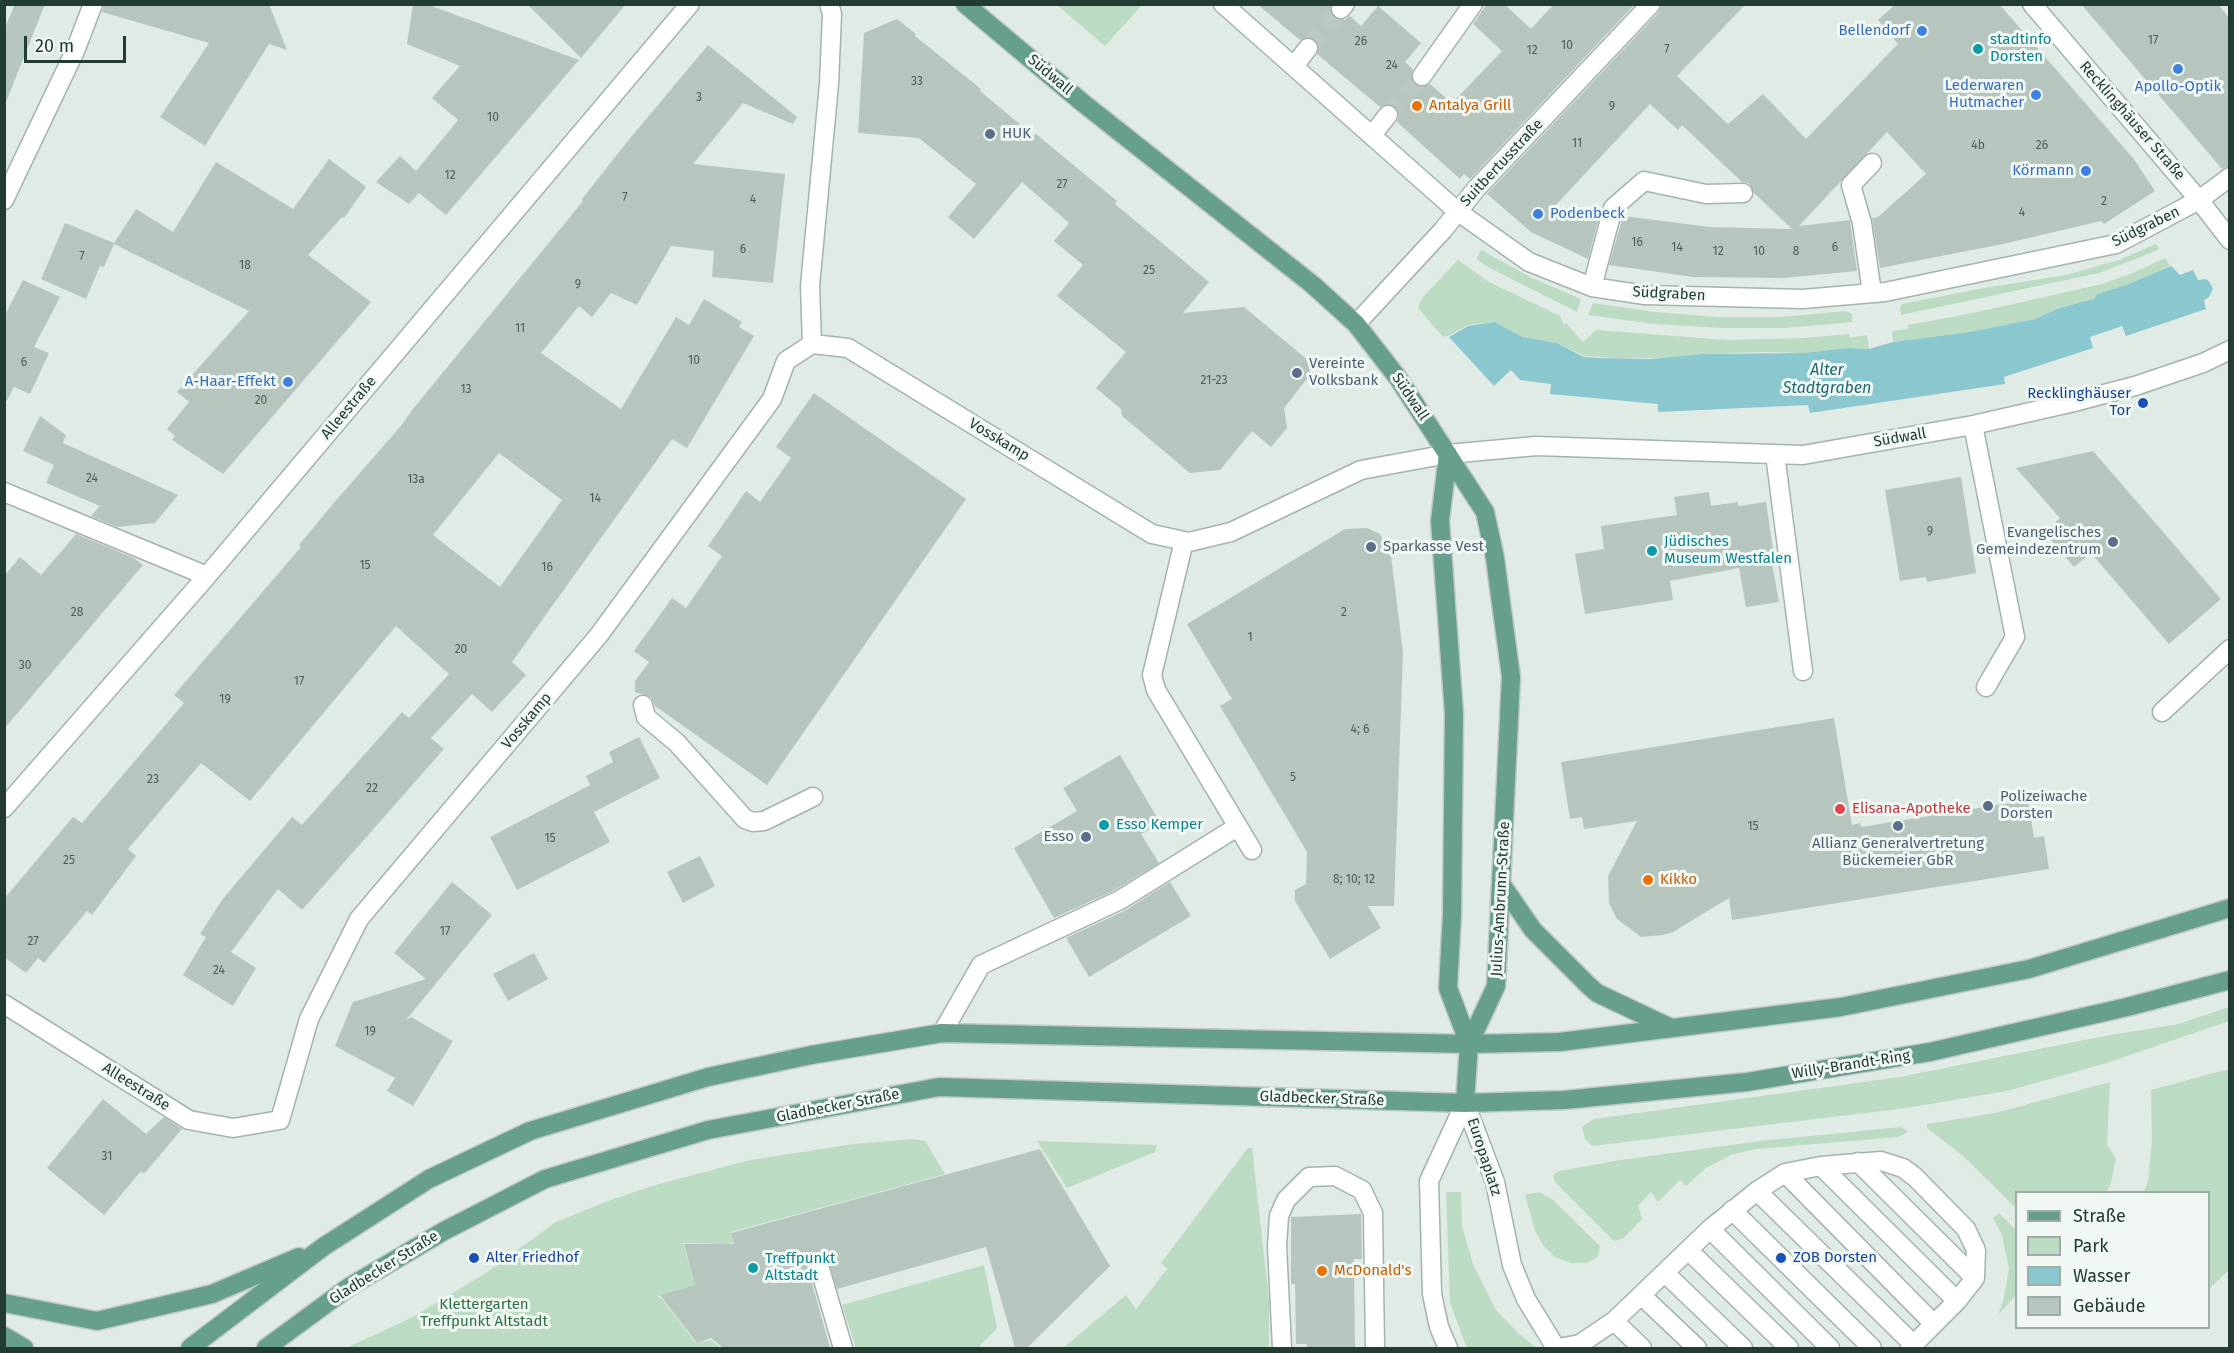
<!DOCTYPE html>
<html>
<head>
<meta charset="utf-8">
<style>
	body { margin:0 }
	#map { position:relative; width:2234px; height:1353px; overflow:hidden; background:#e1ebe6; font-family:"Fira Sans",sans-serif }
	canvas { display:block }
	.frame { position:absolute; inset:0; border:6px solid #223b33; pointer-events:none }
	.legend { position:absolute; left:2015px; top:1191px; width:195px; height:138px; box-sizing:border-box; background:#f1f8f4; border:2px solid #9eaca7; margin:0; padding:8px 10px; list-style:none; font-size:18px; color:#223b33 }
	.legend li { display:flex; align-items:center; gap:12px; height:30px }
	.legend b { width:30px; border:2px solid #9eaca7 }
	.scale { position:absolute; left:24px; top:36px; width:102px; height:27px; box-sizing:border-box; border:3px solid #223b33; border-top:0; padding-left:8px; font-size:18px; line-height:21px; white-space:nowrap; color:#223b33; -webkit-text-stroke:4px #f1f8f4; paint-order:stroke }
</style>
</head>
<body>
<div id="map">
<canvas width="2234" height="1353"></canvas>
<div class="frame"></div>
<ul class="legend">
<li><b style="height:8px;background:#679f8e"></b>Straße</li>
<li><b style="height:16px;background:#bbdbc2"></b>Park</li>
<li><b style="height:16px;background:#8bc7ce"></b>Wasser</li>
<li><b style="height:16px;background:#b6c6bf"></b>Gebäude</li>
</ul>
<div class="scale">20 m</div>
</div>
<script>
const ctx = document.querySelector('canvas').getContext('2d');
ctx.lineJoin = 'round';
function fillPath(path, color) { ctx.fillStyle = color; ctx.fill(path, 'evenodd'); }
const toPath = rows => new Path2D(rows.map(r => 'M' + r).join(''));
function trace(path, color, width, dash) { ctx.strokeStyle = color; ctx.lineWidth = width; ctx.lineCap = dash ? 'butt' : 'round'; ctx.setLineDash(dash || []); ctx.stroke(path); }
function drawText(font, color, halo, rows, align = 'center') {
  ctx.font = font + ' "Fira Sans",sans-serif'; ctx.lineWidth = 6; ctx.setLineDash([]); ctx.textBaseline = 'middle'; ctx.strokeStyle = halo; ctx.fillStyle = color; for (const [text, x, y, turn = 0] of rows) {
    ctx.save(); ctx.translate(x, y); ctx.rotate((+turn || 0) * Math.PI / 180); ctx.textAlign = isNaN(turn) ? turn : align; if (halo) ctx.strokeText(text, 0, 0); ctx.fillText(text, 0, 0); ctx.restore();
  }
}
const green = toPath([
	[1057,5,1142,5,1105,46],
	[2156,244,2159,249,2151,253,2099,273,1901,315,1900,307,1902,304,1984,288,2066,275,2119,260],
	[1481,250,1530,277,1581,299,1577,312,1488,267,1476,259],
	[2165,258,2170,266,2126,285,2097,294,2094,299,2058,308,2035,319,1970,332,1893,342,1892,331,1908,329,1908,325,1973,313,2102,284,2133,273],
	[1458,260,1489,282,1560,316,1564,325,1566,323,1583,342,1596,330,1727,340,1804,338,1849,334,1850,338,1867,335,1869,349,1849,348,1803,353,1766,352,1701,354,1668,358,1615,358,1585,356,1557,343,1524,337,1493,322,1468,325,1448,336,1443,337,1418,308,1422,298],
	[1593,303,1655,312,1718,317,1781,317,1846,311,1852,314,1852,322,1786,328,1720,328,1654,324,1588,315],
	[2229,1007,2229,1021,2107,1063,2007,1091,1907,1108,1592,1146,1585,1139,1582,1127,1594,1119,1900,1077,2099,1037,2178,1024],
	[2229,1069,2229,1270,2209,1289,2208,1192,2144,1192,2148,1181,2152,1140,2151,1090],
	[2110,1082,2107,1145,2116,1159,2111,1183,2106,1192,2016,1192,2016,1208,1962,1155,1927,1128,1927,1124,1995,1113],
	[1901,1127,1908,1132,1898,1137,1756,1149,1731,1155,1706,1168,1686,1186,1680,1180,1658,1202,1651,1192,1638,1206,1642,1219,1624,1238,1614,1241,1555,1182,1553,1175,1559,1171,1621,1160,1760,1141],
	[912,1139,925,1141,945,1174,731,1232,733,1243,722,1246,721,1244,683,1243,695,1285,657,1296,662,1299,696,1343,711,1340,721,1348,346,1348,411,1318,486,1273,556,1222,605,1202,652,1186,750,1160,854,1144],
	[1037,1141,1157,1145,1155,1152,1067,1188],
	[1248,1148,1252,1148,1269,1300,1269,1348,1063,1348,1126,1295,1136,1309,1167,1269,1161,1263],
	[1446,1192,1461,1192,1462,1226,1473,1264,1496,1310,1518,1333,1537,1348,1467,1348,1450,1303],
	[1539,1192,1552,1199,1600,1246,1598,1257,1586,1263,1571,1263,1555,1257,1543,1245,1535,1231,1525,1195],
	[1999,1213,2016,1230,2016,1295,1998,1315,2003,1302,2009,1269,2002,1235,1993,1218],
	[984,1265,997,1328,978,1348,856,1348,842,1305]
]);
const water = toPath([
	[2171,266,2180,275,2193,270,2198,280,2205,279,2209,281,2213,289,2209,297,2204,300,2206,309,2126,336,2122,326,2090,337,2093,348,2004,377,2005,384,1810,413,1808,405,1658,412,1658,404,1550,394,1551,384,1520,380,1511,370,1494,386,1449,337,1468,326,1494,322,1523,337,1557,343,1584,357,1600,358,1651,359,1702,354,1803,353,1849,348,1869,349,1893,342,1970,332,2035,319,2059,308,2094,299,2097,294,2126,285]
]);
const building = toPath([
	[15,4,45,4,6,102,4,102,4,30],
	[104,4,269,4,287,50,269,44,205,146,160,117,209,43,102,12],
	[413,4,426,4,579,60,446,215,419,193,409,204,376,182,400,156,416,171,458,120,432,98,460,66,407,44],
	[527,4,626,4,581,58],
	[1257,4,1331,4,1330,13,1334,18,1345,20,1350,16,1361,26,1378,6,1421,43,1405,62,1413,69,1411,76,1412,81,1420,87,1430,84,1452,103,1502,51,1473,24,1487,4,1504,4,1531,29,1554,4,1635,4,1470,179,1464,174,1460,179,1397,122,1399,116,1395,107,1389,104,1380,107,1317,54,1319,44,1315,40,1309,37,1300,40],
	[1662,4,1746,4,1677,76,1728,124,1763,94,1806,139,1898,44,1878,20,1896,4,1999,4,2133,158,2155,191,2104,224,2101,221,2003,244,1880,268,1872,218,1878,217,1926,174,1887,132,1799,226,1850,220,1857,271,1783,278,1693,277,1609,265,1623,216,1710,227,1792,229,1754,193,1749,183,1742,182,1682,125,1678,130,1650,104,1555,206,1600,213,1588,259,1531,232,1487,194,1659,12],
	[2081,4,2218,4,2229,18,2229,166,2222,169],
	[897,19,916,34,915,36,981,89,980,91,1034,136,1036,134,1117,201,1115,204,1209,282,1183,313,1244,307,1309,361,1310,375,1284,408,1287,428,1271,447,1252,431,1220,470,1190,473,1122,416,1121,409,1096,388,1126,352,1057,296,1083,265,1054,241,1069,223,1022,182,974,239,948,217,976,184,919,138,858,133,864,33],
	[708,45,797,117,793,124,743,103,693,164,785,174,773,283,712,277,714,251,671,246,637,305,611,293,592,317,579,306,541,353,621,409,676,317,689,325,704,299,742,322,739,327,754,336,687,448,672,439,512,662,526,675,492,712,472,694,431,738,444,749,302,910,278,889,231,952,256,968,233,1006,183,975,206,937,200,934,222,900,292,817,302,825,402,712,409,718,449,674,396,626,250,801,201,763,128,849,136,856,92,915,87,911,44,963,38,958,26,973,4,957,4,899,73,817,82,823,184,703,174,695,301,547,299,545,332,505,400,427,413,409,583,201,582,199,627,142],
	[499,453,562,500,500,587,433,535],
	[329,159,366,187,344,218,342,217,308,255,371,302,223,474,172,440,175,436,167,429,189,402,177,392,249,311,114,244,104,267,100,266,86,299,41,279,65,223,114,243,136,209,173,232,216,162,293,209],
	[23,280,60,297,34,347,49,353,30,394,14,387,4,406,4,317],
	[814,393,966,499,767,785,655,706,651,697,635,692,635,681,649,662,634,651,672,598,686,608,722,556,708,546,746,491,760,502,791,458,776,447],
	[40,416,66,435,63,443,178,495,155,523,117,527,91,516,100,506,46,483,54,465,23,451],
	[2093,451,2221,599,2169,644,2091,553,2074,567,2044,532,2060,518,2016,468],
	[1961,477,1976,573,1927,582,1926,577,1900,581,1885,490],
	[1709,492,1711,506,1738,502,1738,506,1766,502,1775,563,1772,563,1779,602,1746,607,1739,568,1670,581,1673,600,1585,614,1575,554,1604,549,1601,526,1677,515,1674,497],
	[1367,528,1380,534,1385,547,1390,547,1403,653,1394,906,1368,906,1381,928,1330,959,1295,901,1295,890,1306,884,1307,852,1220,706,1232,699,1187,624,1345,529],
	[76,534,134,558,143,565,4,729,4,576,20,557,41,575],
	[1834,718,1852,825,1860,823,1861,827,2028,800,2034,838,2044,836,2049,869,1732,920,1729,898,1673,932,1663,935,1641,937,1617,919,1609,903,1608,876,1637,821,1584,829,1582,817,1570,819,1561,762],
	[639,737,660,778,594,812,610,842,517,890,490,837,590,785,586,776,613,762,609,752],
	[1120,755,1161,824,1141,834,1159,863,1115,890,1054,918,1014,848,1077,811,1063,788],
	[700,856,715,886,683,903,667,872],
	[452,882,492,915,406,1020,411,1017,453,1041,413,1106,387,1091,395,1078,335,1046,353,1002,426,979,394,953],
	[1170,882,1191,916,1089,977,1066,938,1126,910],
	[534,953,548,979,508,1001,493,974],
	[103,1099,146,1134,164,1117,182,1129,144,1174,141,1171,104,1215,47,1168],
	[1040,1149,1110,1266,1027,1348,1015,1348,986,1247,837,1289,828,1261,822,1258,812,1261,809,1266,809,1272,830,1348,723,1348,711,1338,697,1343,660,1295,695,1285,684,1244,734,1244,731,1233],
	[1361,1214,1362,1259,1354,1259,1355,1348,1307,1348,1307,1344,1296,1344,1295,1284,1291,1284,1291,1217]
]);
const minorTunnel = toPath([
	[1308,48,1341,9],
	[1388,115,1422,76]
]);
const minor = toPath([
	[1223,4,1457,211,1529,262,1592,287,1645,295,1803,299,1885,292,2116,244,2199,200,2230,177],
	[2032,4,2199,200,2230,240],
	[1341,9,1345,4],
	[1294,66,1308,48],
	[1422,76,1473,4],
	[1372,135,1388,115],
	[4,200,75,51,93,4],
	[1592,287,1613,208,1644,181,1706,194,1743,193],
	[1872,293,1862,223,1851,185,1872,163],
	[1356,324,1443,230,1476,189,1651,4],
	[812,344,810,286,829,84,832,14,829,4],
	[1973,425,2015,637,1986,687],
	[1775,454,1803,671],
	[4,492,207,576],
	[1184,541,1152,675,1156,690,1252,850],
	[643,705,646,717,677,743,745,819,753,822,764,821,813,797],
	[2162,712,2230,649],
	[4,808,207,576,690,4],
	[4,1004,189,1120,233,1128,280,1120,309,1019,359,919,599,635,772,399,786,361,812,344,848,348,1152,534,1189,542,1231,532,1361,470,1448,454,1536,446,1803,455,1973,425,2070,403,2135,386,2203,363,2230,350],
	[942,1033,981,965,1120,900,1237,827],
	[1465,1103,1495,1182,1512,1265,1526,1299,1556,1348],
	[1858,1162,1975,1278],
	[1821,1166,1957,1301],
	[1785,1173,1934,1324],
	[1757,1191,1914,1345],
	[1732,1210,1872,1348],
	[1710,1229,1830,1348],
	[1688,1250,1789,1348],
	[820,1269,843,1348],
	[1665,1273,1743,1348],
	[1641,1295,1697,1348],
	[1614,1321,1642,1348],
	[1282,1348,1277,1246,1279,1216,1286,1200,1309,1177,1335,1176,1362,1190,1373,1213,1375,1348],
	[1448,1348,1439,1327,1432,1294,1429,1181,1465,1103],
	[1559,1348,1580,1344,1614,1321,1710,1229,1757,1191,1785,1173,1821,1166,1881,1161,1903,1168,1915,1177,1966,1229,1976,1250,1975,1278,1957,1301,1910,1348]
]);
const major = toPath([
	[965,4,1083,103,1313,285,1356,324,1398,378,1485,512,1495,558,1511,677,1496,986,1469,1044,1465,1103],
	[1448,454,1440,521,1454,714,1452,915,1448,988,1469,1044],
	[1502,885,1533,930,1588,985,1597,993,1671,1028],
	[4,1303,97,1321,212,1294,299,1257],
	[4,1336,24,1348],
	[190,1348,323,1247,429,1179,530,1131,708,1077,811,1055,942,1033,1469,1044,1560,1042,1841,1007,2029,969,2230,908],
	[266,1348,349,1287,444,1231,545,1179,708,1130,939,1087,1465,1103,1564,1100,1747,1082,1930,1052,2127,1007,2230,980]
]);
const markers = [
	[1922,31,6,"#3f7fe0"],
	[1978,49,6,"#0f9aa8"],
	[2178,69,6,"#3f7fe0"],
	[2036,95,6,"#3f7fe0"],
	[1417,106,6,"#e8710a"],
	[990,134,6,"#5c6f8a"],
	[2086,171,6,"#3f7fe0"],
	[1538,214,6,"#3f7fe0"],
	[1297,373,6,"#5c6f8a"],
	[288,382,6,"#3f7fe0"],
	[2143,403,6,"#1a4fb4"],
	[2113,542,6,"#5c6f8a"],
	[1371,547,6,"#5c6f8a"],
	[1652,551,6,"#0f9aa8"],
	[1988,806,6,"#5c6f8a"],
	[1840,809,6,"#e0444e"],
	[1104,825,6,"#0f9aa8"],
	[1898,826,6,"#5c6f8a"],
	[1086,837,6,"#5c6f8a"],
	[1648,880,6,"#e8710a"],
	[474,1258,6,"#1a4fb4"],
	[1781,1258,6,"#1a4fb4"],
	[753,1268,6,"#0f9aa8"],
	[1322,1271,6,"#e8710a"]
];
const numberNames = [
	["17",2153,41],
	["26",1361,42],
	["10",1567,46],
	["7",1667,50],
	["12",1532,51],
	["24",1392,66],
	["33",917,82],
	["3",699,98],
	["9",1612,107],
	["10",493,118],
	["11",1577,144],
	["4b",1978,146],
	["26",2042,146],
	["12",450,176],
	["27",1062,185],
	["7",625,198],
	["4",753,200],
	["2",2104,202],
	["4",2022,213],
	["16",1637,243],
	["14",1677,248],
	["6",1835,248],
	["6",743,250],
	["12",1718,252],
	["10",1759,252],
	["8",1796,252],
	["7",82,257],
	["18",245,266],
	["25",1149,271],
	["9",578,285],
	["11",520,329],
	["10",694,361],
	["6",24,363],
	["21-23",1214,381],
	["13",466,390],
	["20",261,401],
	["24",92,479],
	["13a",416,480],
	["14",595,499],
	["9",1930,532],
	["15",365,566],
	["16",547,568],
	["28",77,613],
	["2",1344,613],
	["1",1250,638],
	["20",461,650],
	["30",25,666],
	["17",299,682],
	["19",225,700],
	["4; 6",1360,730],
	["5",1293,778],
	["23",153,780],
	["22",372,789],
	["15",1753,827],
	["15",550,839],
	["25",69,861],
	["8; 10; 12",1354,880],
	["17",445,932],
	["27",33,942],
	["24",219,971],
	["19",370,1032],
	["31",107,1157]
];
const shopNames = [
	["Bellendorf",1910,31],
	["Lederwaren",2024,86],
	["Hutmacher",2024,103],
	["Apollo-Optik",2178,87,"center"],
	["Körmann",2074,171],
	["Podenbeck",1550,214,"left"],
	["A-Haar-Effekt",276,382]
];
const cultureNames = [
	["stadtinfo",1990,40],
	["Dorsten",1990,57],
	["Jüdisches",1664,542],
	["Museum Westfalen",1664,559],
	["Esso Kemper",1116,825],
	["Treffpunkt",765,1259],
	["Altstadt",765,1276]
];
const streetNames = [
	["Südwall",1050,75,40],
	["Recklinghäuser Straße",2132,121,49],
	["Suitbertusstraße",1502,163,-47],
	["Südgraben",2146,227,-26],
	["Südgraben",1669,294,3],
	["Südwall",1410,397,56],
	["Alleestraße",349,408,-50],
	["Südwall",1900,438,-10],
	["Vosskamp",999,440,31],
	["Vosskamp",527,721,-50],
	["Julius-Ambrunn-Straße",1501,899,-87],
	["Willy-Brandt-Ring",1851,1065,-9],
	["Alleestraße",136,1087,32],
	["Gladbecker Straße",1322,1099,2],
	["Gladbecker Straße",838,1106,-11],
	["Europaplatz",1484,1157,72],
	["Gladbecker Straße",384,1268,-32]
];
const foodNames = [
	["Antalya Grill",1429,106],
	["Kikko",1660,880],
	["McDonald's",1334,1271]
];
const serviceNames = [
	["HUK",1002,134],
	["Vereinte",1309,364],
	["Volksbank",1309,381],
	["Evangelisches",2101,533,"right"],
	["Gemeindezentrum",2101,550,"right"],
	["Sparkasse Vest",1383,547],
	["Polizeiwache",2000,797],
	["Dorsten",2000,814],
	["Esso",1074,837,"right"],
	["Allianz Generalvertretung",1898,844,"center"],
	["Bückemeier GbR",1898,861,"center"]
];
const transitNames = [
	["Recklinghäuser",2131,394,"right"],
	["Tor",2131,411,"right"],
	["Alter Friedhof",486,1258],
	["ZOB Dorsten",1793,1258]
];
const healthNames = [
	["Elisana-Apotheke",1852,809]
];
const parkNames = [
	["Klettergarten",484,1305],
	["Treffpunkt Altstadt",484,1322]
];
const waterNames = [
	["Alter",1827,371],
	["Stadtgraben",1827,389]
];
fillPath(green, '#bbdbc2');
fillPath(water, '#8bc7ce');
fillPath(building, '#b6c6bf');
trace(minorTunnel, '#bbc8c2', 18, [18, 9]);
trace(minor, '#a4b3ad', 21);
trace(major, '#c1c8c6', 21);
trace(minor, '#fff', 18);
trace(major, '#679f8e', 18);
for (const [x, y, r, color] of markers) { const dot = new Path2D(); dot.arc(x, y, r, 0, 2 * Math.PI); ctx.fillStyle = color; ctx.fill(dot); trace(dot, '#f1f8f4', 2); }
drawText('12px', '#475e56', null, numberNames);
drawText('15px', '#366cbe', '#f1f8f4', shopNames, 'right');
drawText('15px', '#0d838f', '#f1f8f4', cultureNames, 'left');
drawText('15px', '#223b33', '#f1f8f4', streetNames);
drawText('15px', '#c56008', '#f1f8f4', foodNames, 'left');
drawText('15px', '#4e5e75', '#f1f8f4', serviceNames, 'left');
drawText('15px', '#164399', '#f1f8f4', transitNames, 'left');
drawText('15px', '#be3a42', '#f1f8f4', healthNames, 'left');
drawText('15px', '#2e7045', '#f1f8f4', parkNames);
drawText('italic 16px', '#1f6a74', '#f1f8f4', waterNames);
</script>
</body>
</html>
